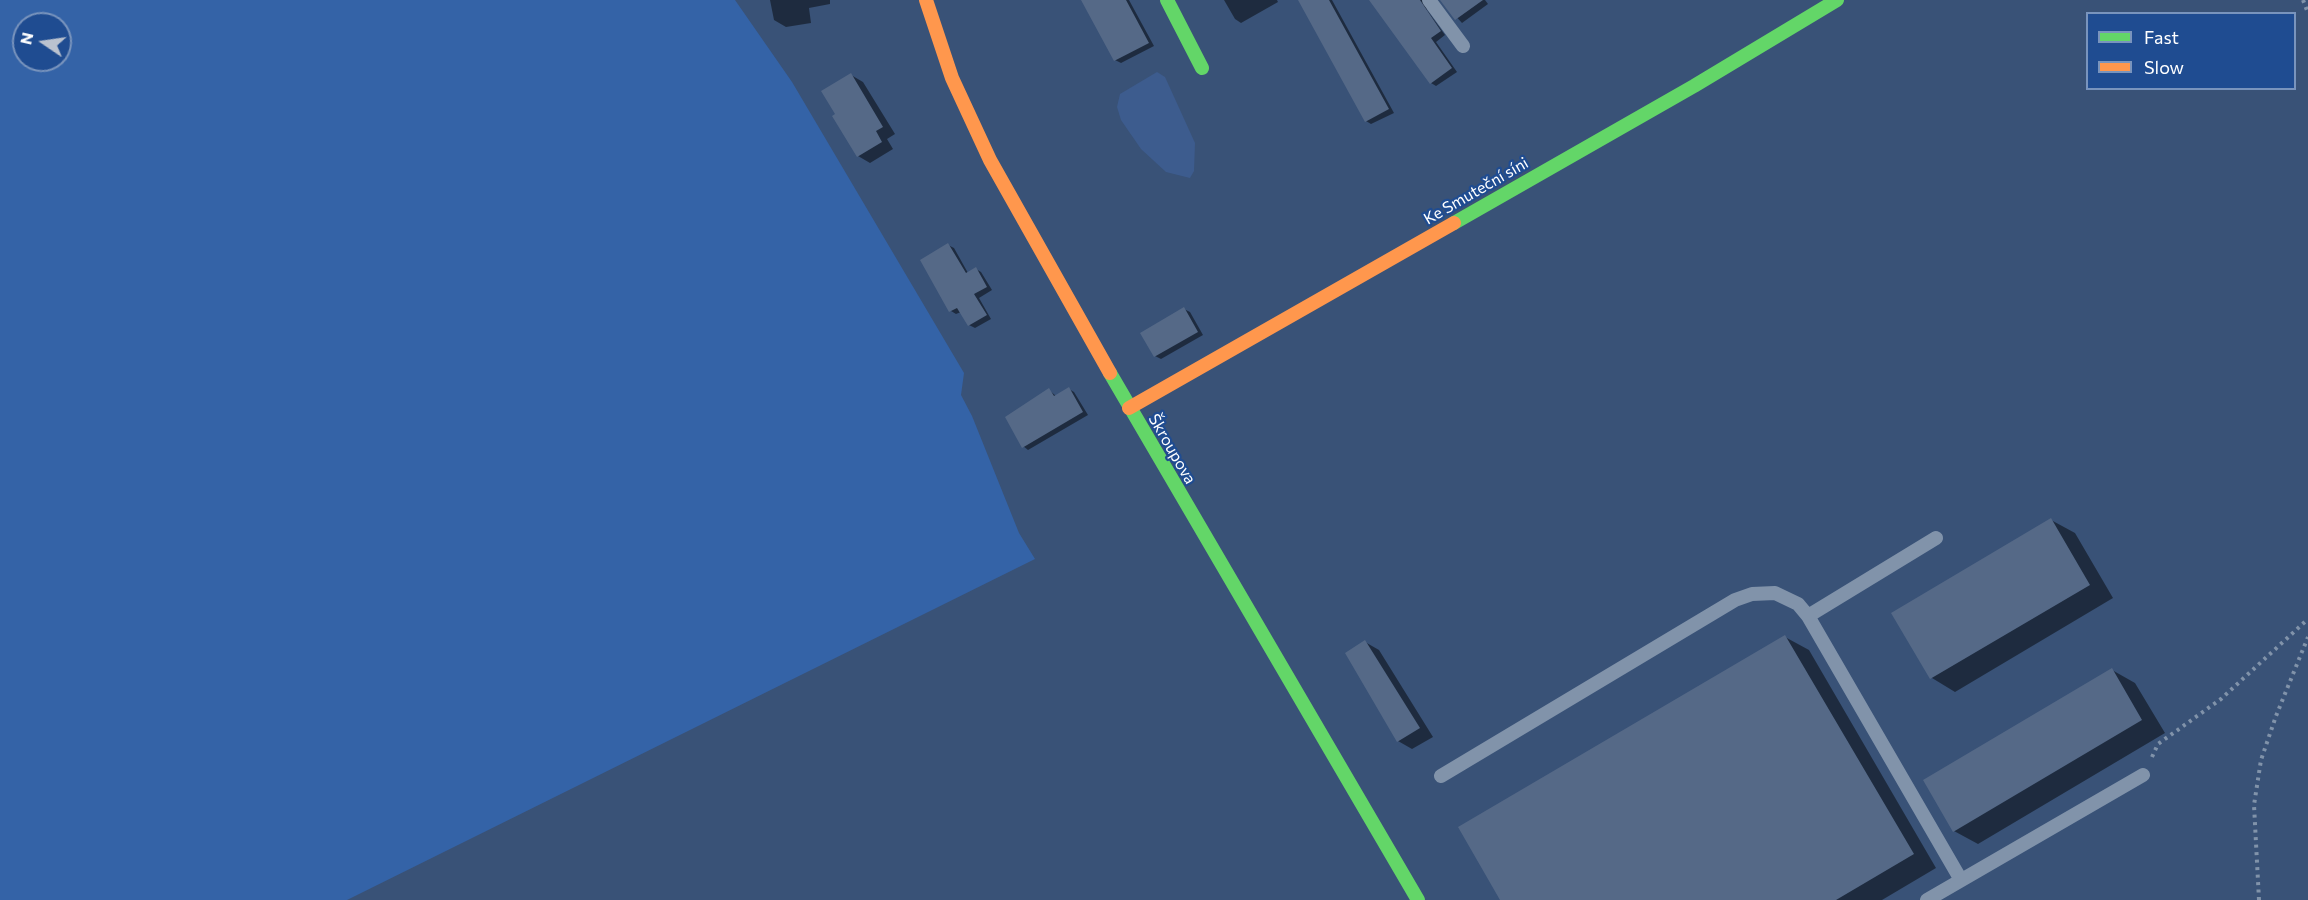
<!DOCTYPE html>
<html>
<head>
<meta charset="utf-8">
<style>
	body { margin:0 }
	#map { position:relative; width:2308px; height:900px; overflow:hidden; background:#395277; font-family:Commissioner,sans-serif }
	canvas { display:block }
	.legend { position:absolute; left:2086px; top:12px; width:210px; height:78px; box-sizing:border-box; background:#1f4c91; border:2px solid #7994bd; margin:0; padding:8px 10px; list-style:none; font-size:18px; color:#fff }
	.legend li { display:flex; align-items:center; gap:12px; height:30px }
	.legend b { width:30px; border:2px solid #7994bd }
	.north { position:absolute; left:12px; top:12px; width:60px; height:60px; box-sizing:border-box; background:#1f4c91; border:2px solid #7994bd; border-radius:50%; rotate:283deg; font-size:16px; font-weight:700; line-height:24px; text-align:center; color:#fff }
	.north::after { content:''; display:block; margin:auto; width:21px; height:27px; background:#bac2cf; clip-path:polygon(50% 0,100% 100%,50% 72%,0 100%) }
</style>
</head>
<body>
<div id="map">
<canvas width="2308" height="900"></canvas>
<ul class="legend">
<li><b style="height:8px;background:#63d668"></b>Fast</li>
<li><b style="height:8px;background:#ff974d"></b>Slow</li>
</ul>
<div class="north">N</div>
</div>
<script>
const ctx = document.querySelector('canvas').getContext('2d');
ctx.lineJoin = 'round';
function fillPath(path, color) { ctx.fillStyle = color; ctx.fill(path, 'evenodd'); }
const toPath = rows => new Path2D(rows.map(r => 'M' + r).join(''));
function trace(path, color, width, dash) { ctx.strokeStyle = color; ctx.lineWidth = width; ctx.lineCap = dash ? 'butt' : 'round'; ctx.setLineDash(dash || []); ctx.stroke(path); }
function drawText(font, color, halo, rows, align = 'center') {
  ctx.font = font + ' Commissioner,sans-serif'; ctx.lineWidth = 4.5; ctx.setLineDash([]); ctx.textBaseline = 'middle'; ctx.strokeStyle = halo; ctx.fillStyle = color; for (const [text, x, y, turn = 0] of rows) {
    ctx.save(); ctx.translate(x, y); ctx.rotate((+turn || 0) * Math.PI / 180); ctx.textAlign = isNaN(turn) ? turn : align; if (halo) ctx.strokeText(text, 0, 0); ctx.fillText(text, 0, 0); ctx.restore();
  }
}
const green = toPath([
	[0,0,735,0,792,82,964,373,961,395,972,416,1019,533,1035,559,347,900,0,900],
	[24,24,60,24,60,60,24,60]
]);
const water = toPath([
	[1157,72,1165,77,1195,143,1194,171,1190,178,1166,172,1141,149,1121,120,1117,107,1120,94]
]);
const shadow = toPath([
	[770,0,830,0,830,4,809,8,811,23,786,27,774,20],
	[1083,0,1129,0,1154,46,1121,63,1115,60],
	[1224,0,1277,0,1278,2,1241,23,1235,19],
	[1310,0,1332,0,1394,113,1371,124,1366,121],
	[1372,0,1426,0,1427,10,1445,35,1436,42,1457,72,1436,86,1431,83],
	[1441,0,1485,0,1488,4,1462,23],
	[851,75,863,82,895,134,887,139,893,149,870,163,858,156,837,114],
	[948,245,954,248,968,273,976,269,981,272,992,290,979,298,991,319,975,328,969,325,961,312,956,314,951,311],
	[1184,309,1190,312,1203,335,1161,359,1155,356],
	[1069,389,1074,392,1088,415,1028,450,1023,446,1049,390,1056,396],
	[2051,520,2075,533,2113,598,1955,692,1932,678,1893,613],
	[1785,637,1809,650,1936,868,1882,900,1502,900],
	[1365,642,1379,650,1433,737,1412,749,1398,741],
	[2112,670,2135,683,2165,733,1978,844,1954,831]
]);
const building = toPath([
	[1081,0,1126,0,1149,43,1114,61],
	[1298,0,1329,0,1389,109,1365,122],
	[1369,0,1420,0,1441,31,1431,38,1452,68,1430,84],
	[1440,0,1483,0,1455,20],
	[851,73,883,127,876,131,882,142,857,157,832,116,835,114,821,91],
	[948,243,966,273,976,267,987,287,974,294,987,315,968,326,957,308,949,312,920,260],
	[1184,307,1198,332,1154,357,1140,333],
	[1069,387,1083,412,1022,448,1005,417,1049,388,1054,396],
	[2051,518,2090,585,1930,679,1891,613],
	[1785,635,1914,854,1836,900,1500,900,1458,827],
	[1365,640,1420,728,1397,742,1345,653],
	[2112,668,2142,720,1953,832,1923,780]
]);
const path = toPath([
	[2303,0,2308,13],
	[2152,757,2158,744,2221,699,2308,619],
	[2259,900,2254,805,2261,760,2276,716,2308,637]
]);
const lane = toPath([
	[1429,0,1463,46],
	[1808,616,1936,538],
	[1441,776,1735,600,1752,594,1775,593,1798,604,1808,616,1961,880],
	[1927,900,2143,775]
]);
const fast = toPath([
	[1167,0,1202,68],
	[1454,223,1694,86,1837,0],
	[1110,373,1418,900]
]);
const slow = toPath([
	[926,0,952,78,990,160,1110,373],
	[1129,408,1454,223]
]);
const streetNames = [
	["Ke Smuteční síni",1476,191,-30],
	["Škroupova",1172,449,60]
];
fillPath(green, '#3463a7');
fillPath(water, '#3d5c8e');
fillPath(shadow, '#0007');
fillPath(building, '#556987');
trace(path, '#8193aa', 4, [3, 4.5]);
trace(lane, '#8193aa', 14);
trace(fast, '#63d668', 14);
trace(slow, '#ff974d', 14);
drawText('16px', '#fff', '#1f4c91', streetNames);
</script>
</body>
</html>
